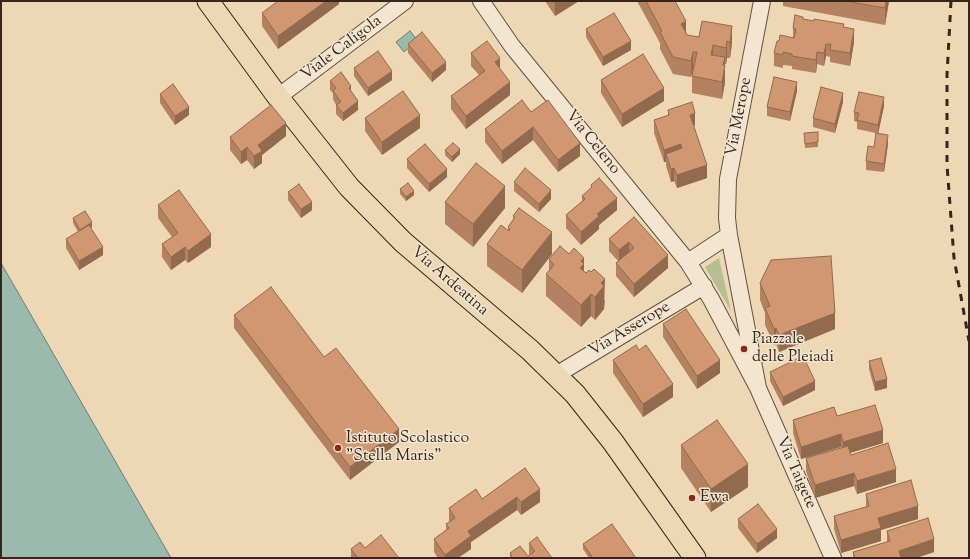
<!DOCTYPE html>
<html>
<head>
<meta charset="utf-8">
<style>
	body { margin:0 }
	#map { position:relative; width:970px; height:559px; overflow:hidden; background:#edd7b5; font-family:"Sorts Mill Goudy",serif }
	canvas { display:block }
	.frame { position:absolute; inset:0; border:2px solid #36251c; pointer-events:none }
</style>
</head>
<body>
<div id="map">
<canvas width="970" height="559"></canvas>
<div class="frame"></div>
</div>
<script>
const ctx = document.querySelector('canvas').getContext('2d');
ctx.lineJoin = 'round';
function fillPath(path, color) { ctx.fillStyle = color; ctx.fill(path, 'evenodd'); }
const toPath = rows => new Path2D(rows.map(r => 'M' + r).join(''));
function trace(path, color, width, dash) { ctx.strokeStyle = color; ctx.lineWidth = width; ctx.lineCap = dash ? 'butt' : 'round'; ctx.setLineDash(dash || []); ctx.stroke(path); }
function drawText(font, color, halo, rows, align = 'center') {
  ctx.font = font + ' "Sorts Mill Goudy",serif'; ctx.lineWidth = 3; ctx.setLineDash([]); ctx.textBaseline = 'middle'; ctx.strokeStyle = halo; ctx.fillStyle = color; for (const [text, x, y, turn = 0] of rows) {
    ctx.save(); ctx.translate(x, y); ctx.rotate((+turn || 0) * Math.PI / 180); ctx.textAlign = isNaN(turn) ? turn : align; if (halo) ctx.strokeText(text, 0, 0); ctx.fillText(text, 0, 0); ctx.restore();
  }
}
const green = toPath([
	[719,258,731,311,705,267]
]);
const water = toPath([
	[410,31,418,41,404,52,396,42,410,31],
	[1,263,171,558,172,558,1,558,1,263]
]);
const minor = toPath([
	[481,1,512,46,688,262,711,299,758,388,729,235,688,262],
	[278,97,405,1],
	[729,235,727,218,728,179,762,1],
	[556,375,704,286],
	[758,388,833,558]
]);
const major = toPath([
	[208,1,278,97,349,187,403,242,530,350,575,394,613,442,695,558]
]);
const rail = toPath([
	[951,1,947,75,947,165,954,258,969,341]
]);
const wall = toPath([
	[339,1,339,4,278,49,262,26,262,13],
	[545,1,579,1,555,16],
	[637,1,675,1,687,35,699,37,702,21,732,43,730,58,727,58,726,64,725,64,725,82,722,99,692,93,692,76,693,68,691,77,673,74,660,49,660,43],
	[783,1,889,1,885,25,783,6],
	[803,19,844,27,854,42,850,66,830,62,830,57,826,56,824,66,817,64,816,73,792,69,792,66,783,65,783,68,774,66,774,53,779,41,793,37,793,28],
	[586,29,631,50,603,66,586,37],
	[408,44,446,70,432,82,408,53],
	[471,53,500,69,510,95,466,129,451,109,451,96,479,75,471,66],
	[354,68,392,80,368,96,354,76],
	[601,80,664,101,622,127,601,93],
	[330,81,351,92,358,110,343,121,336,114,336,105,333,99,333,93,330,90],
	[797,91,790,121,767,116,767,107],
	[160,94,189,115,175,125,160,103],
	[843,102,835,133,813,127,813,118],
	[884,106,878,134,888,144,884,172,866,170,866,161,874,147,876,133,857,129,857,122,854,121,854,112],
	[668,110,695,125,694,126,707,178,677,188,674,181,671,182,666,166,666,162,664,162,654,133,654,120,668,116],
	[531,112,580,156,558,172,533,140,502,164,485,142,485,129],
	[365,118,420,128,382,155,365,131],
	[804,133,818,142,818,147,805,148],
	[286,136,262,155,262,163,254,169,247,160,241,164,230,150,230,137],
	[445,150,460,154,452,162,445,155],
	[407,159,447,177,429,192,407,168],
	[514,182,551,199,539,212,514,191],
	[591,185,617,210,599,225,599,229,581,245,566,228,566,215,582,201,582,196,591,189],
	[400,189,414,195,406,201,400,194],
	[288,192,312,210,301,218,288,200],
	[445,202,505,208,473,247,445,224],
	[158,205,211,247,188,263,185,260,171,270,162,257,162,244,172,237,158,218],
	[513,216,552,254,522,293,487,266,487,244,508,230,508,227,513,220],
	[634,217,668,268,634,297,616,276,616,263,618,261,609,251,609,239],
	[73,218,92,227,91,228,103,255,79,270,66,248,66,239,78,232,73,223],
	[549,259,584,271,586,273,591,272,605,301,604,309,595,320,591,316,581,327,546,296,546,274,549,271],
	[760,283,835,329,779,352,776,344,774,345,765,325,765,313,760,300],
	[234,315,324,357,399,442,350,480,234,328],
	[663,324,720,373,697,389,663,337],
	[613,360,673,397,643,417,613,373],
	[869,361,887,388,875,391,869,369],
	[770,372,815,390,783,406,770,381],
	[837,416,883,443,850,453,851,455,896,482,857,494,854,486,815,498,806,471,806,458,841,448,841,447,801,459,793,433,793,420],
	[681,445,748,487,711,512,681,468],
	[525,468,540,502,521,515,517,510,471,542,471,549,458,558,438,558,434,552,434,539,446,530,446,524,449,522,449,508,482,499],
	[866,494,918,519,881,530,881,541,841,553,834,529,834,516,866,507],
	[738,519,777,538,757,553,738,528],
	[887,531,934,552,916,558,853,558,853,552,887,542],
	[529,543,552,558,510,558,510,553,528,556,529,555],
	[583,544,636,558,589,558,583,549],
	[351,549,399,558,351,558]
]);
const shadedWall = toPath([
	[326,1,339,1,339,4,278,49,278,36],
	[559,1,579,1,555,16,555,3],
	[886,1,889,1,885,25,885,8],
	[686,21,686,37,681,24],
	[732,26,732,43,730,58,730,42],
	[854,29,854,42,850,66,850,53],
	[631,41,631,50,603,66,603,57],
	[727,41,727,58,726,64,726,48],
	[826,44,826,56,824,66,824,53],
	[713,45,713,61,711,55],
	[693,52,693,68,691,77,691,61],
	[817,52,817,64,816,73,816,60],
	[725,57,725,82,722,99,722,82,723,65],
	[500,58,500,71,495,62],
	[446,62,446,70,432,82,432,73],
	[392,71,392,80,368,96,368,88],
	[510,82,510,95,466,129,466,116],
	[797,82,797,91,790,121,790,112],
	[351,86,351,95,349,88],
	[664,88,664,101,622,127,622,114],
	[843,93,843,102,835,133,835,124],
	[884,97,884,106,878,134,878,125],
	[358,101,358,110,343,121,343,113],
	[189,107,189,115,175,125,175,116],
	[695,113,695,125,690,128,690,115],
	[420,115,420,128,382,155,382,142],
	[286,123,286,136,262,155,262,163,254,169,254,156,258,145],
	[533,127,533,140,502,164,502,151],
	[888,135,888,144,884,172,884,164],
	[580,143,580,156,558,172,558,160],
	[681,144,681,157,666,154,666,162,664,162,664,150],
	[247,147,247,160,241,164,241,152],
	[460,149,460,154,452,162,452,157],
	[707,165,707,178,677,188,677,175],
	[674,168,674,181,671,182,671,169],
	[447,169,447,177,429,192,429,184],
	[505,186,505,208,473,247,473,224],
	[551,190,551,199,539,212,539,204],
	[414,191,414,195,406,201,406,197],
	[617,198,617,210,599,225,599,229,581,245,581,232,597,214],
	[312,202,312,210,301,218,301,209],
	[92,222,92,227,80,235,80,230],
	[552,232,552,254,522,293,522,270],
	[211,234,211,247,188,263,188,251],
	[629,242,629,255,619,263,619,250],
	[103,247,103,255,79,270,79,261],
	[185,247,185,260,171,270,171,257],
	[668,255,668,268,634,297,634,284],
	[584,258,584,286,580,268,581,261],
	[605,279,604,309,595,320,595,297,601,283],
	[591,294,591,316,581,327,581,305],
	[835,313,835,329,779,352,779,335],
	[776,328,776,344,774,345,774,329],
	[720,360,720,373,697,389,697,376],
	[887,379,887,388,875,391,875,382],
	[815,381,815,390,783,406,783,397],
	[673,384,673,397,643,417,643,404],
	[399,429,399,442,350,480,350,467],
	[883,430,883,443,843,455,843,442],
	[841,434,841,447,801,459,801,447],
	[748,464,748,487,711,512,711,489],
	[896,469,896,482,857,494,857,481],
	[854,473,854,486,815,498,815,485],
	[540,489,540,502,521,515,521,502],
	[517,497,517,510,471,542,471,549,458,558,445,558,445,555,468,531],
	[918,506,918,519,881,530,881,541,841,553,841,540,878,518],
	[777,529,777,538,757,553,757,544],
	[934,539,934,552,916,558,899,558,899,551]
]);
const building = toPath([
	[278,1,326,1,278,36,262,13,278,1],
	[554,1,559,1,555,3,554,1],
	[646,1,675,1,686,21,681,24,687,35,699,37,702,21,732,26,730,42,727,41,726,48,713,45,711,55,725,57,723,65,725,65,722,82,692,76,697,52,693,52,691,61,673,57,660,32,662,31,646,1],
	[845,1,886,1,885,8,845,1],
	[614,13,631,41,603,57,586,29,614,13],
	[795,15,803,17,803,19,814,21,814,19,844,24,843,27,854,29,850,53,830,50,831,44,826,44,824,53,817,52,816,60,792,56,792,54,783,52,783,55,774,53,777,41,779,41,780,35,794,38,796,29,793,28,795,15],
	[422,32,446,62,432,73,408,44,422,32],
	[487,41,500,58,495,62,510,82,466,116,451,96,485,71,471,53,487,41],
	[378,51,392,71,368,88,354,68,378,51],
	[643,54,664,88,622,114,601,80,643,54],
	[341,72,351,86,349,88,358,101,343,113,336,105,341,102,333,91,336,88,330,81,341,72],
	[774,77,797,82,790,112,767,107,774,77],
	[173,84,189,107,175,116,160,94,173,84],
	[821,87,843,93,835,124,813,118,821,87],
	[403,91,420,115,382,142,365,118,403,91],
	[859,92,884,97,878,125,857,120,859,113,854,112,859,92],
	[522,100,531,112,548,100,580,143,558,160,533,127,502,151,485,129,522,100],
	[692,102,695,113,690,115,707,165,677,175,674,168,671,169,666,154,682,148,681,144,664,150,654,120,669,115,668,110,692,102],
	[271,105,286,123,258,145,262,151,254,156,247,147,241,152,230,137,271,105],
	[818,132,818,142,805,144,804,133,818,132],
	[876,133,888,135,884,164,866,161,868,146,874,147,876,133],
	[453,143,460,149,452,157,445,150,453,143],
	[425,144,447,169,429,184,407,159,425,144],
	[476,163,505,186,473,224,445,202,476,163],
	[525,168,551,190,539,204,514,182,525,168],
	[599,178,617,198,597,214,599,216,581,232,566,215,585,199,582,196,592,187,591,185,599,178],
	[408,183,414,191,406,197,400,189,408,183],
	[299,184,312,202,301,209,288,192,299,184],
	[179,190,211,234,188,251,185,247,171,257,162,244,178,233,158,205,179,190],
	[519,208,552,232,522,270,487,244,501,225,509,231,510,229,508,227,515,217,513,216,519,208],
	[85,211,92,222,80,230,73,218,85,211],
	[634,217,668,255,634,284,616,263,634,248,629,242,619,250,609,239,634,217],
	[89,225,103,247,79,261,66,239,89,225],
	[560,246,569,254,574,248,584,258,581,261,584,264,580,268,586,273,589,270,591,272,594,269,605,279,601,283,604,286,595,297,591,294,581,305,546,274,554,265,549,259,560,246],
	[831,256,835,313,779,335,776,328,774,329,765,308,770,306,760,283,771,260,831,256],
	[271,287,324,357,336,348,399,429,350,467,234,315,271,287],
	[686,309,720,360,697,376,663,324,686,309],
	[636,345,639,350,646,345,673,384,643,404,613,360,636,345],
	[803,356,815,381,783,397,770,372,803,356],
	[881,358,887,379,875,382,869,361,881,358],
	[875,405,883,430,843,442,841,434,801,447,793,420,834,407,837,416,875,405],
	[717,420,748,464,711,489,681,445,717,420],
	[888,443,896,469,857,481,854,473,815,485,806,458,848,446,851,455,888,443],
	[525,468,540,489,521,502,517,497,468,531,471,536,445,555,434,539,449,528,446,524,455,518,449,508,476,489,482,499,525,468],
	[911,480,918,506,878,518,881,528,841,540,834,516,869,506,866,494,911,480],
	[758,504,777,529,757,544,738,519,758,504],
	[928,518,934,539,899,551,901,558,855,558,853,552,890,541,887,531,928,518],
	[612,524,636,558,593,558,583,544,612,524],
	[381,535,399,558,358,558,351,549,360,542,365,548,381,535],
	[537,537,552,558,511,558,512,557,510,553,520,546,528,556,535,551,529,543,537,537]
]);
const markers = [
	[744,349,4,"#8f2418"],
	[338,448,4,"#8f2418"],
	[692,498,4,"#8f2418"]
];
const streetNames = [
	["Viale Caligola",342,49,-37],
	["Via Merope",740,117,-79],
	["Via Celeno",592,143,51],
	["Via Ardeatina",449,282,41],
	["Via Asserope",630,330,-31],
	["Via Taigete",795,473,66]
];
const poiNames = [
	["Piazzale",752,340],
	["delle Pleiadi",752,358],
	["Istituto Scolastico",346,439],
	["\"Stella Maris\"",346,457],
	["Ewa",700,498]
];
fillPath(green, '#b5bf90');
fillPath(water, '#99baac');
trace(water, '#717e72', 1);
trace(minor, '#645242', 18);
trace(major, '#36251c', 23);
trace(minor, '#f3e5cf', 16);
trace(major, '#edd7b5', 21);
trace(rail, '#36251c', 3, [7, 7]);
fillPath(wall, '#b48261');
fillPath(shadedWall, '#926a4f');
fillPath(building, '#d19771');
trace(building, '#926a4f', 1);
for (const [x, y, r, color] of markers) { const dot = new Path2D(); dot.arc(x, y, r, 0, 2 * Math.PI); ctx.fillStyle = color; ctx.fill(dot); trace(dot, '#f3e5cf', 1.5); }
drawText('16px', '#36251c', '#f3e5cf', streetNames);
drawText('16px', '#36251c', '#f3e5cf', poiNames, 'left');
</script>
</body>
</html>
